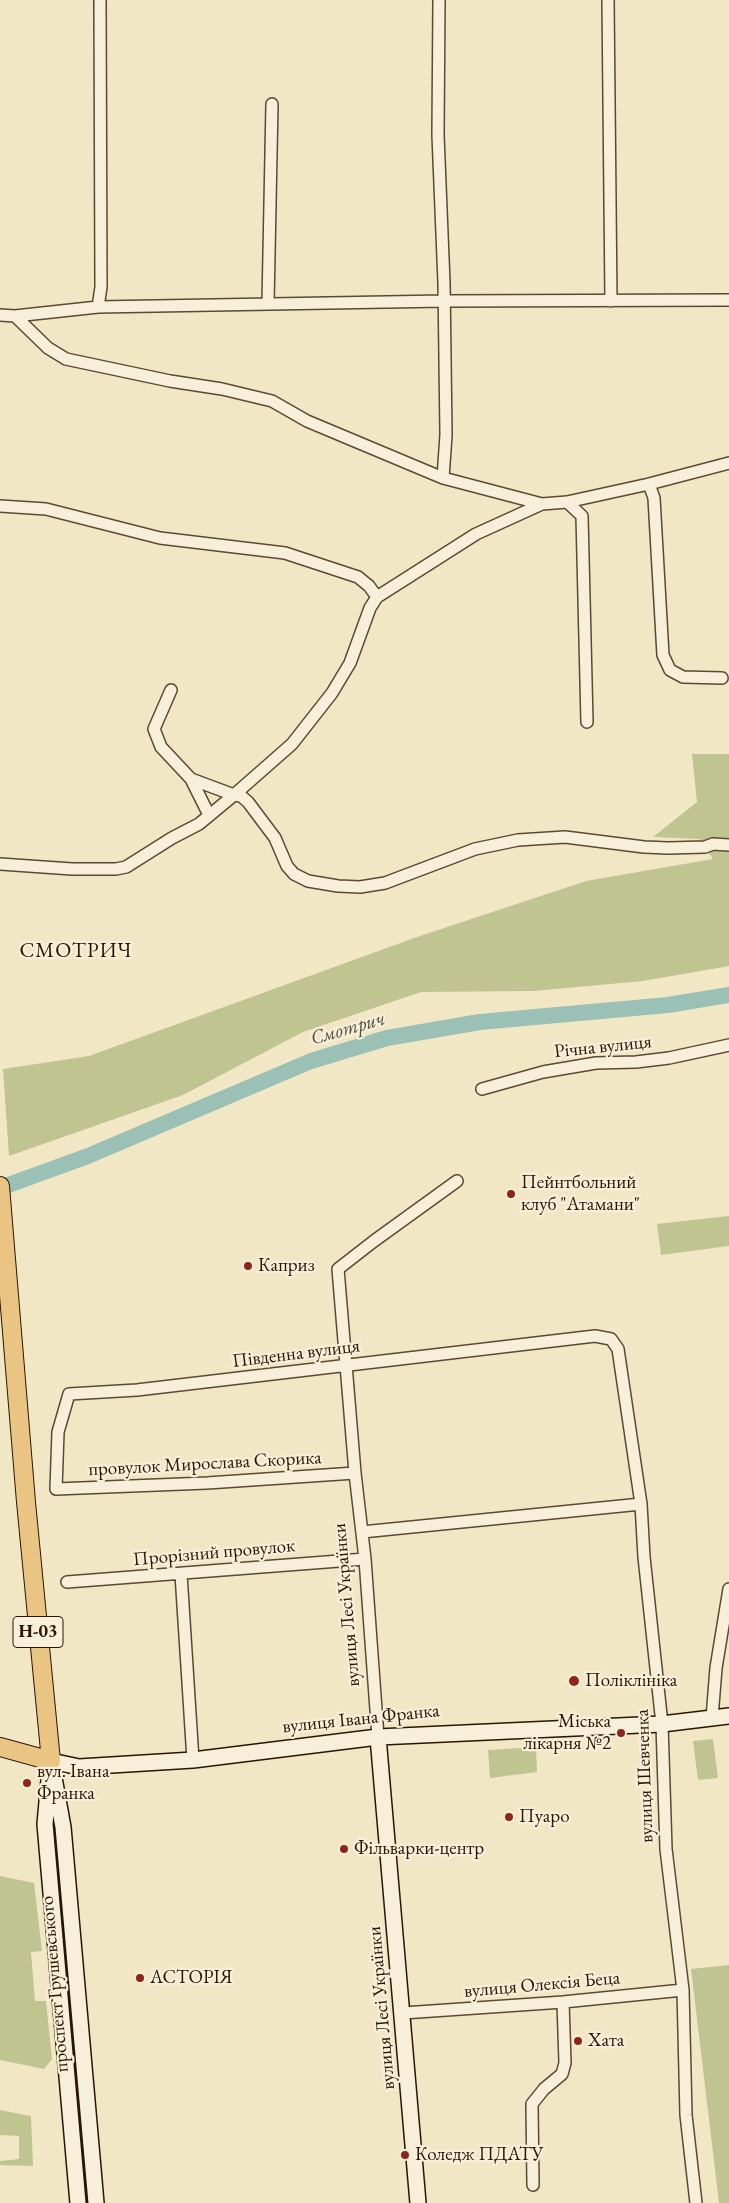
<!DOCTYPE html>
<html>
<head>
<meta charset="utf-8">
<style>
	body { margin:0 }
	canvas { display:block; background:#f2e7c5 }
</style>
</head>
<body>
<canvas width="729" height="2203"></canvas>
<script>
const ctx = document.querySelector('canvas').getContext('2d');
ctx.lineJoin = 'round';
function fillPath(path, color) { ctx.fillStyle = color; ctx.fill(path, 'evenodd'); }
const toPath = rows => new Path2D(rows.map(r => 'M' + r).join(''));
function trace(path, color, width, dash) { ctx.strokeStyle = color; ctx.lineWidth = width; ctx.lineCap = dash ? 'butt' : 'round'; ctx.setLineDash(dash || []); ctx.stroke(path); }
function drawText(font, color, halo, rows, align = 'center') {
  ctx.font = font + ' "EB Garamond",serif'; ctx.lineWidth = 4.5; ctx.setLineDash([]); ctx.textBaseline = 'middle'; ctx.strokeStyle = halo; ctx.fillStyle = color; for (const [text, x, y, turn = 0] of rows) {
    ctx.save(); ctx.translate(x, y); ctx.rotate((+turn || 0) * Math.PI / 180); ctx.textAlign = isNaN(turn) ? turn : align; if (halo) ctx.strokeText(text, 0, 0); ctx.fillText(text, 0, 0); ctx.restore();
  }
}
const green = toPath([
	[692,754,729,754,729,966,643,981,533,991,421,992,303,1032,183,1095,9,1156,3,1069,89,1056,417,937,586,881,713,859,700,839,653,837,697,802],
	[729,1216,729,1246,661,1255,657,1224],
	[713,1739,718,1778,698,1780,693,1741],
	[536,1747,537,1772,490,1778,488,1750],
	[0,1876,34,1883,42,1951,31,1952,35,2001,46,2001,52,2059,44,2069,0,2060],
	[729,1965,729,2203,719,2203,691,1969],
	[0,2110,31,2116,33,2166,0,2165,0,2161,19,2159,19,2136,0,2135]
]);
const river = toPath([
	[0,1188,88,1156,311,1061,387,1038,480,1022,668,1005,729,995]
]);
const street = toPath([
	[439,0,438,135,444,283,446,435,443,478],
	[608,0,611,301],
	[268,303,272,104],
	[98,307,101,287,100,0],
	[0,315,15,316,48,348,66,359,170,381,222,389,272,401,307,421,443,478,542,504,567,502,649,484,729,463],
	[15,316,98,307,444,301,729,300],
	[649,484,654,498,663,655,670,670,683,677,722,678],
	[567,502,582,516,587,722],
	[0,506,46,509,160,538,285,553,358,577,369,586,377,597],
	[171,690,154,729,161,747,191,779,209,815],
	[191,779,234,795,292,744,332,693,350,663,370,608,377,597,476,534,542,504],
	[0,864,72,869,116,869,126,867,172,838,199,824,234,795,241,796,248,802,275,838,287,866,294,874,308,881,338,886,360,887,385,883,475,849,518,840,565,837,644,847,668,848,705,847,713,844,729,845],
	[482,1089,543,1072,596,1063,636,1062,669,1058,729,1045],
	[355,1473,207,1483,56,1489,58,1432,69,1394,137,1390,595,1336,611,1339,618,1349,641,1504,644,1557,662,1724,666,1849,683,1990,686,2115,696,2203],
	[362,1532,641,1504],
	[181,1574,193,1760],
	[67,1582,365,1559],
	[712,1718,716,1668,729,1589],
	[378,1737,365,1559,355,1473,338,1269,374,1241,457,1181],
	[403,2013,563,2002,683,1990],
	[533,2185,532,2104,544,2089,562,2074,565,2063,563,2002]
]);
const secondary = toPath([
	[378,1737,418,2203],
	[51,1761,79,1767,193,1760,378,1737,662,1724,729,1716],
	[51,1761,63,1827,96,2203],
	[49,1780,45,1824,78,2203]
]);
const primary = toPath([
	[0,1186,26,1502,51,1761,0,1747]
]);
const markers = [
	[511,1194,5,"#8f2418"],
	[248,1266,5,"#8f2418"],
	[574,1681,6,"#8f2418"],
	[621,1733,5,"#8f2418"],
	[27,1783,5,"#8f2418"],
	[509,1817,5,"#8f2418"],
	[344,1849,5,"#8f2418"],
	[140,1978,5,"#8f2418"],
	[578,2041,5,"#8f2418"],
	[405,2155,5,"#8f2418"]
];
const shields = [
	[38,1632,50]
];
const shieldNames = [
	["Н-03",38,1632]
];
const streetNames = [
	["Річна вулиця",603,1047,-6],
	["Південна вулиця",296,1354,-7],
	["провулок Мирослава Скорика",205,1464,-3],
	["Прорізний провулок",214,1553,-5],
	["вулиця Лесі Українки",347,1605,-95],
	["вулиця Івана Франка",361,1719,-6],
	["вулиця Шевченка",645,1776,-92],
	["проспект Грушевського",55,1984,-95],
	["вулиця Олексія Беца",542,1985,-5],
	["вулиця Лесі Українки",382,2008,-95]
];
const poiNames = [
	["Пейнтбольний",521,1183],
	["клуб \"Атамани\"",521,1205],
	["Каприз",258,1266],
	["Поліклініка",585,1681],
	["Міська",611,1722,"right"],
	["лікарня №2",611,1744,"right"],
	["вул. Івана",37,1772],
	["Франка",37,1794],
	["Пуаро",519,1817],
	["Фільварки-центр",354,1849],
	["АСТОРІЯ",150,1978],
	["Хата",588,2041],
	["Коледж ПДАТУ",415,2155]
];
const waterNames = [
	["Смотрич",348,1029,-16]
];
const quarterNames = [
	["СМОТРИЧ",76,951]
];
fillPath(green, '#c0c490');
trace(river, '#9bc0b5', 16);
trace(street, '#5a4a31', 14);
trace(secondary, '#281600', 18);
trace(primary, '#281600', 20);
trace(street, '#f7efd9', 11);
trace(secondary, '#f7efd9', 15);
trace(primary, '#e9c482', 18);
for (const [x, y, r, color] of markers) { const dot = new Path2D(); dot.arc(x, y, r, 0, 2 * Math.PI); ctx.fillStyle = color; ctx.fill(dot); trace(dot, '#f7efd9', 2); }
for (const [x, y, w] of shields) { const box = new Path2D(); box.roundRect(x - w / 2, y - 15.5, w, 31, 4); ctx.fillStyle = '#f7efd9'; ctx.fill(box); trace(box, '#281600', 1); }
drawText('bold 18px', '#281600', null, shieldNames);
drawText('19px', '#281600', '#f7efd9', streetNames);
drawText('19px', '#281600', '#f7efd9', poiNames, 'left');
drawText('italic 20px', '#50523f', '#f7efd9', waterNames);
ctx.letterSpacing = '1px';
drawText('21px', '#281600', '#f7efd9', quarterNames);
ctx.letterSpacing = '0px';
</script>
</body>
</html>
